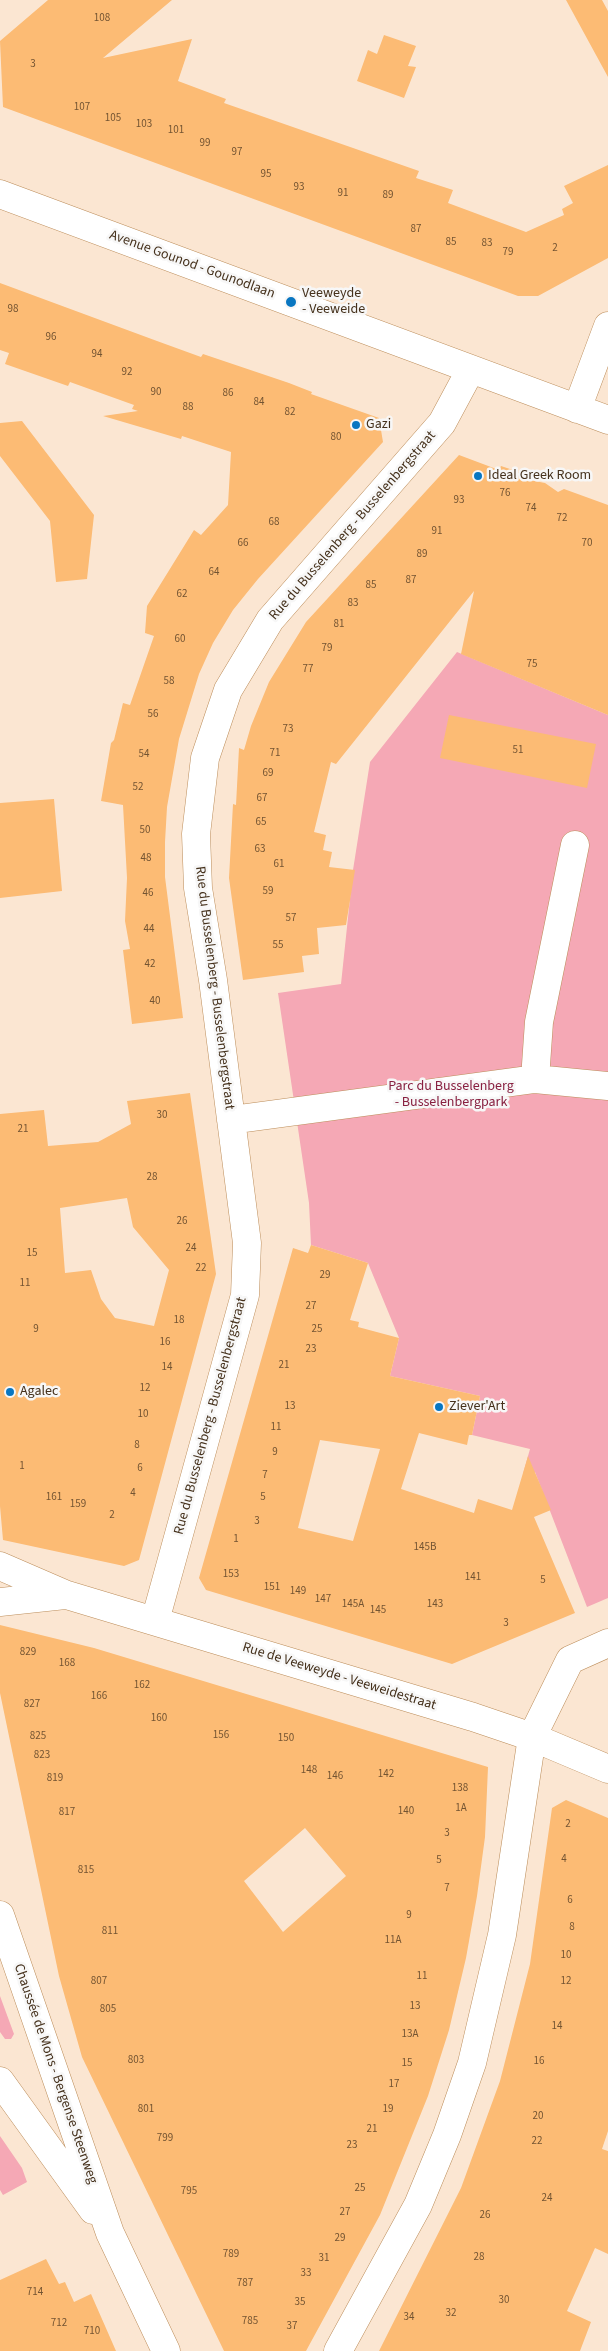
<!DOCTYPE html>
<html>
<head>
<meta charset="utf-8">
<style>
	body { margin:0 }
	canvas { display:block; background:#fbe6d2 }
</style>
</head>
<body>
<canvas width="608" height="2351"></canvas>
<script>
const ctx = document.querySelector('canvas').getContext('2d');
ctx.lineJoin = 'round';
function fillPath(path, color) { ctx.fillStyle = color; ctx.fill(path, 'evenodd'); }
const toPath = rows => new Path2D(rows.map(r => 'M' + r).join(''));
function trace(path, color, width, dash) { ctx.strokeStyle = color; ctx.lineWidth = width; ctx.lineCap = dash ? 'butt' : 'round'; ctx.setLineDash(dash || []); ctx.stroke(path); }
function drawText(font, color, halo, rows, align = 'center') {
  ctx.font = font + ' "Source Sans 3",sans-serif'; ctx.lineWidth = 5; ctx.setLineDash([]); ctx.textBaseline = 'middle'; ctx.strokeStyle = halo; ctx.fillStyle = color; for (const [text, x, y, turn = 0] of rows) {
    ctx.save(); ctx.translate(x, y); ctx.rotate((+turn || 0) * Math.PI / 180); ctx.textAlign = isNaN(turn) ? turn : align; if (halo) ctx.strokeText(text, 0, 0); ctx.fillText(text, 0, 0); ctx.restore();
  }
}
const green = toPath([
	[457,652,608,715,608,1598,587,1607,535,1472,523,1474,530,1449,472,1435,480,1396,390,1376,399,1338,368,1263,311,1245,309,1203,278,993,341,984,353,870,370,762],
	[0,1996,14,2034,11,2039,5,2039,0,2032],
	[0,2136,22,2168,27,2182,3,2195,0,2190]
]);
const building = toPath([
	[48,0,172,0,103,58,192,39,178,81,226,99,224,103,419,171,416,178,453,190,448,203,526,232,564,215,562,209,573,203,564,186,608,165,608,258,538,296,518,296,3,107,0,41],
	[566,0,602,0,608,11,608,77],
	[384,35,416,46,408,66,416,67,404,98,357,81,368,50,377,54],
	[0,283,157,341,201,357,203,354,289,383,312,392,311,394,379,418,383,442,258,579,233,610,213,643,199,674,179,739,167,807,165,842,165,877,183,1018,132,1024,123,950,130,949,125,921,127,878,123,805,101,801,111,743,114,740,123,703,130,705,154,636,145,633,147,606,194,530,201,535,228,505,231,452,182,436,181,439,103,416,138,411,132,409,134,405,70,382,68,386,5,364,9,353,0,350],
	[22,421,94,515,87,579,56,582,50,521,0,456,0,423],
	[459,455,499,470,501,466,522,473,524,479,545,483,558,492,564,489,608,505,608,715,461,654,474,591,336,764,331,762,314,832,326,835,323,850,332,852,329,867,355,870,346,925,317,928,319,954,302,956,304,972,243,980,229,878,233,804,236,805,239,748,244,750,251,726,269,682,306,622],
	[449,715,596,744,587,788,440,758],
	[54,799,62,891,0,898,0,803],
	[190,1093,216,1274,139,1560,124,1566,3,1540,0,1506,0,1114,44,1110,48,1146,98,1142,131,1124,127,1101],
	[127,1198,133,1227,169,1270,154,1326,115,1318,101,1299,91,1270,65,1273,60,1208],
	[311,1245,368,1263,350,1320,359,1322,358,1327,399,1338,390,1376,480,1396,472,1435,469,1435,467,1445,419,1433,401,1489,474,1513,478,1499,512,1510,528,1456,551,1510,534,1517,575,1613,452,1664,206,1590,199,1578,293,1248,308,1253],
	[320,1440,380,1449,353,1541,298,1528],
	[0,1625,94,1648,488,1767,485,1837,477,1896,466,1958,449,2030,428,2096,380,2215,306,2351,224,2351,82,2057,59,1976,0,1693],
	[305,1828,346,1876,283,1932,244,1881],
	[566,1800,608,1818,608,2131,602,2149,608,2151,608,2254,595,2248,567,2311,591,2322,580,2351,379,2351,461,2188,500,2081,530,1964,552,1808],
	[46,2259,59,2284,65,2282,74,2302,91,2294,116,2351,0,2351,0,2280]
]);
const minor = toPath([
	[0,194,608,420],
	[577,409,608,326],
	[535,1079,539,1022,575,845],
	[231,1120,535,1079,608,1086],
	[0,1566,67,1595,473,1717,532,1737,608,1769],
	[0,1602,65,1595],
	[155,1621,245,1295,247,1243,213,980,198,888,196,834,205,758,228,690,270,620,442,423,471,369],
	[338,2351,418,2205,447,2135,472,2063,502,1935,532,1737,570,1660,608,1643]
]);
const major = toPath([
	[0,1915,110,2233,166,2351],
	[0,2081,93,2210]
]);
const markers = [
	[291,302,6,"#0976c1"],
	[356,425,5,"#0976c1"],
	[478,476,5,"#0976c1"],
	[10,1392,5,"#0976c1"],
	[439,1407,5,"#0976c1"]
];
const numberNames = [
	["108",102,19],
	["3",33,65],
	["107",82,108],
	["105",113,119],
	["103",144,125],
	["101",176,131],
	["99",205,144],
	["97",237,153],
	["95",266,175],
	["93",299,188],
	["91",343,194],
	["89",388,196],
	["87",416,230],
	["85",451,243],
	["83",487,244],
	["2",555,249],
	["79",508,253],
	["98",13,310],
	["96",51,338],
	["94",97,355],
	["92",127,373],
	["90",156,393],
	["86",228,394],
	["84",259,403],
	["88",188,408],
	["82",290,413],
	["80",336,438],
	["76",505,494],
	["93",459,501],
	["74",531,509],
	["72",562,519],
	["68",274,523],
	["91",437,532],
	["66",243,544],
	["70",587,544],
	["89",422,555],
	["64",214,573],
	["87",411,581],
	["85",371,586],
	["62",182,595],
	["83",353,604],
	["81",339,625],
	["60",180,640],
	["79",327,649],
	["75",532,665],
	["77",308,670],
	["58",169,682],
	["56",153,715],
	["73",288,730],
	["51",518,751],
	["71",275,754],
	["54",144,755],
	["69",268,774],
	["52",138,788],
	["67",262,799],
	["65",261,823],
	["50",145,831],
	["63",260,850],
	["48",146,859],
	["61",279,865],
	["59",268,892],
	["46",148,894],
	["57",291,919],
	["44",149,930],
	["55",278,946],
	["42",150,965],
	["40",155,1002],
	["30",162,1116],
	["21",23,1130],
	["28",152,1178],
	["26",182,1222],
	["24",191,1249],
	["15",32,1254],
	["22",201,1269],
	["29",325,1276],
	["11",25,1284],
	["27",311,1307],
	["18",179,1321],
	["9",36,1330],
	["25",317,1330],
	["16",165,1343],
	["23",311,1350],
	["21",284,1366],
	["14",167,1368],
	["12",145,1389],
	["13",290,1407],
	["10",143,1415],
	["11",276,1428],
	["8",137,1446],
	["9",275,1453],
	["1",22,1467],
	["6",140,1469],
	["7",265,1476],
	["4",133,1494],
	["161",54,1498],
	["5",263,1498],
	["159",78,1505],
	["2",112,1516],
	["3",257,1522],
	["1",236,1540],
	["145B",425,1548],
	["153",231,1575],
	["141",473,1578],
	["5",543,1581],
	["151",272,1588],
	["149",298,1592],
	["147",323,1600],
	["145A",353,1605],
	["143",435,1605],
	["145",378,1611],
	["3",506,1624],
	["829",28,1653],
	["168",67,1664],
	["162",142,1686],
	["166",99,1697],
	["827",32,1705],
	["160",159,1719],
	["156",221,1736],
	["825",38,1737],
	["150",286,1739],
	["823",42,1756],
	["148",309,1771],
	["142",386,1775],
	["146",335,1777],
	["819",55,1779],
	["138",460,1789],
	["1A",461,1809],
	["140",406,1812],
	["817",67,1813],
	["2",568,1825],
	["3",447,1834],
	["4",564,1860],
	["5",439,1861],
	["815",86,1871],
	["7",447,1889],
	["6",570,1901],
	["9",409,1916],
	["8",572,1928],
	["811",110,1932],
	["11A",393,1941],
	["10",566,1956],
	["11",422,1977],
	["807",99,1982],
	["12",566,1982],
	["13",415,2007],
	["805",108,2010],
	["14",557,2027],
	["13A",410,2035],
	["803",136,2061],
	["16",539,2062],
	["15",407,2064],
	["17",394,2085],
	["801",146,2110],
	["19",388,2110],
	["20",538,2117],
	["21",372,2130],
	["799",165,2139],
	["22",537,2142],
	["23",352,2146],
	["25",360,2189],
	["795",189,2192],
	["24",547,2199],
	["27",345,2213],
	["26",485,2216],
	["29",340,2239],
	["789",231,2255],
	["28",479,2258],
	["31",324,2259],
	["33",306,2274],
	["787",245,2284],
	["714",35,2293],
	["30",504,2301],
	["35",300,2303],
	["32",451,2314],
	["34",409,2318],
	["785",250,2322],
	["712",59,2324],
	["37",292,2327],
	["710",92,2332]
];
const streetNames = [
	["Avenue Gounod - Gounodlaan",192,265,20],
	["Rue du Busselenberg - Busselenbergstraat",353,526,-49],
	["Rue du Busselenberg - Busselenbergstraat",214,988,83],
	["Rue du Busselenberg - Busselenbergstraat",211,1416,-75],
	["Rue de Veeweyde - Veeweidestraat",339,1677,17],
	["Chaussée de Mons - Bergense Steenweg",55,2074,71]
];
const poiNames = [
	["Veeweyde",302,294],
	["- Veeweide",302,310],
	["Gazi",366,425],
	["Ideal Greek Room",488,476],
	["Agalec",20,1392],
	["Ziever'Art",449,1407]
];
const parkNames = [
	["Parc du Busselenberg",451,1087],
	["- Busselenbergpark",451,1103]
];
fillPath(green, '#f5a8b5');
fillPath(building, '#fcbb74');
trace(minor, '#bc8d5a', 29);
trace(major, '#bc8d5a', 29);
trace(minor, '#fff', 28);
trace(major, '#fff', 28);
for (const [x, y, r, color] of markers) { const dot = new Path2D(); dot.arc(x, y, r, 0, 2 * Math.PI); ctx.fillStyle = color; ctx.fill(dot); trace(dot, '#f7f7f7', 2); }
drawText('11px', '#735432', null, numberNames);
drawText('14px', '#45311c', '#f7f7f7', streetNames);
drawText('14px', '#45311c', '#f7f7f7', poiNames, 'left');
drawText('14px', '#882040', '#f7f7f7', parkNames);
</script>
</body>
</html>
